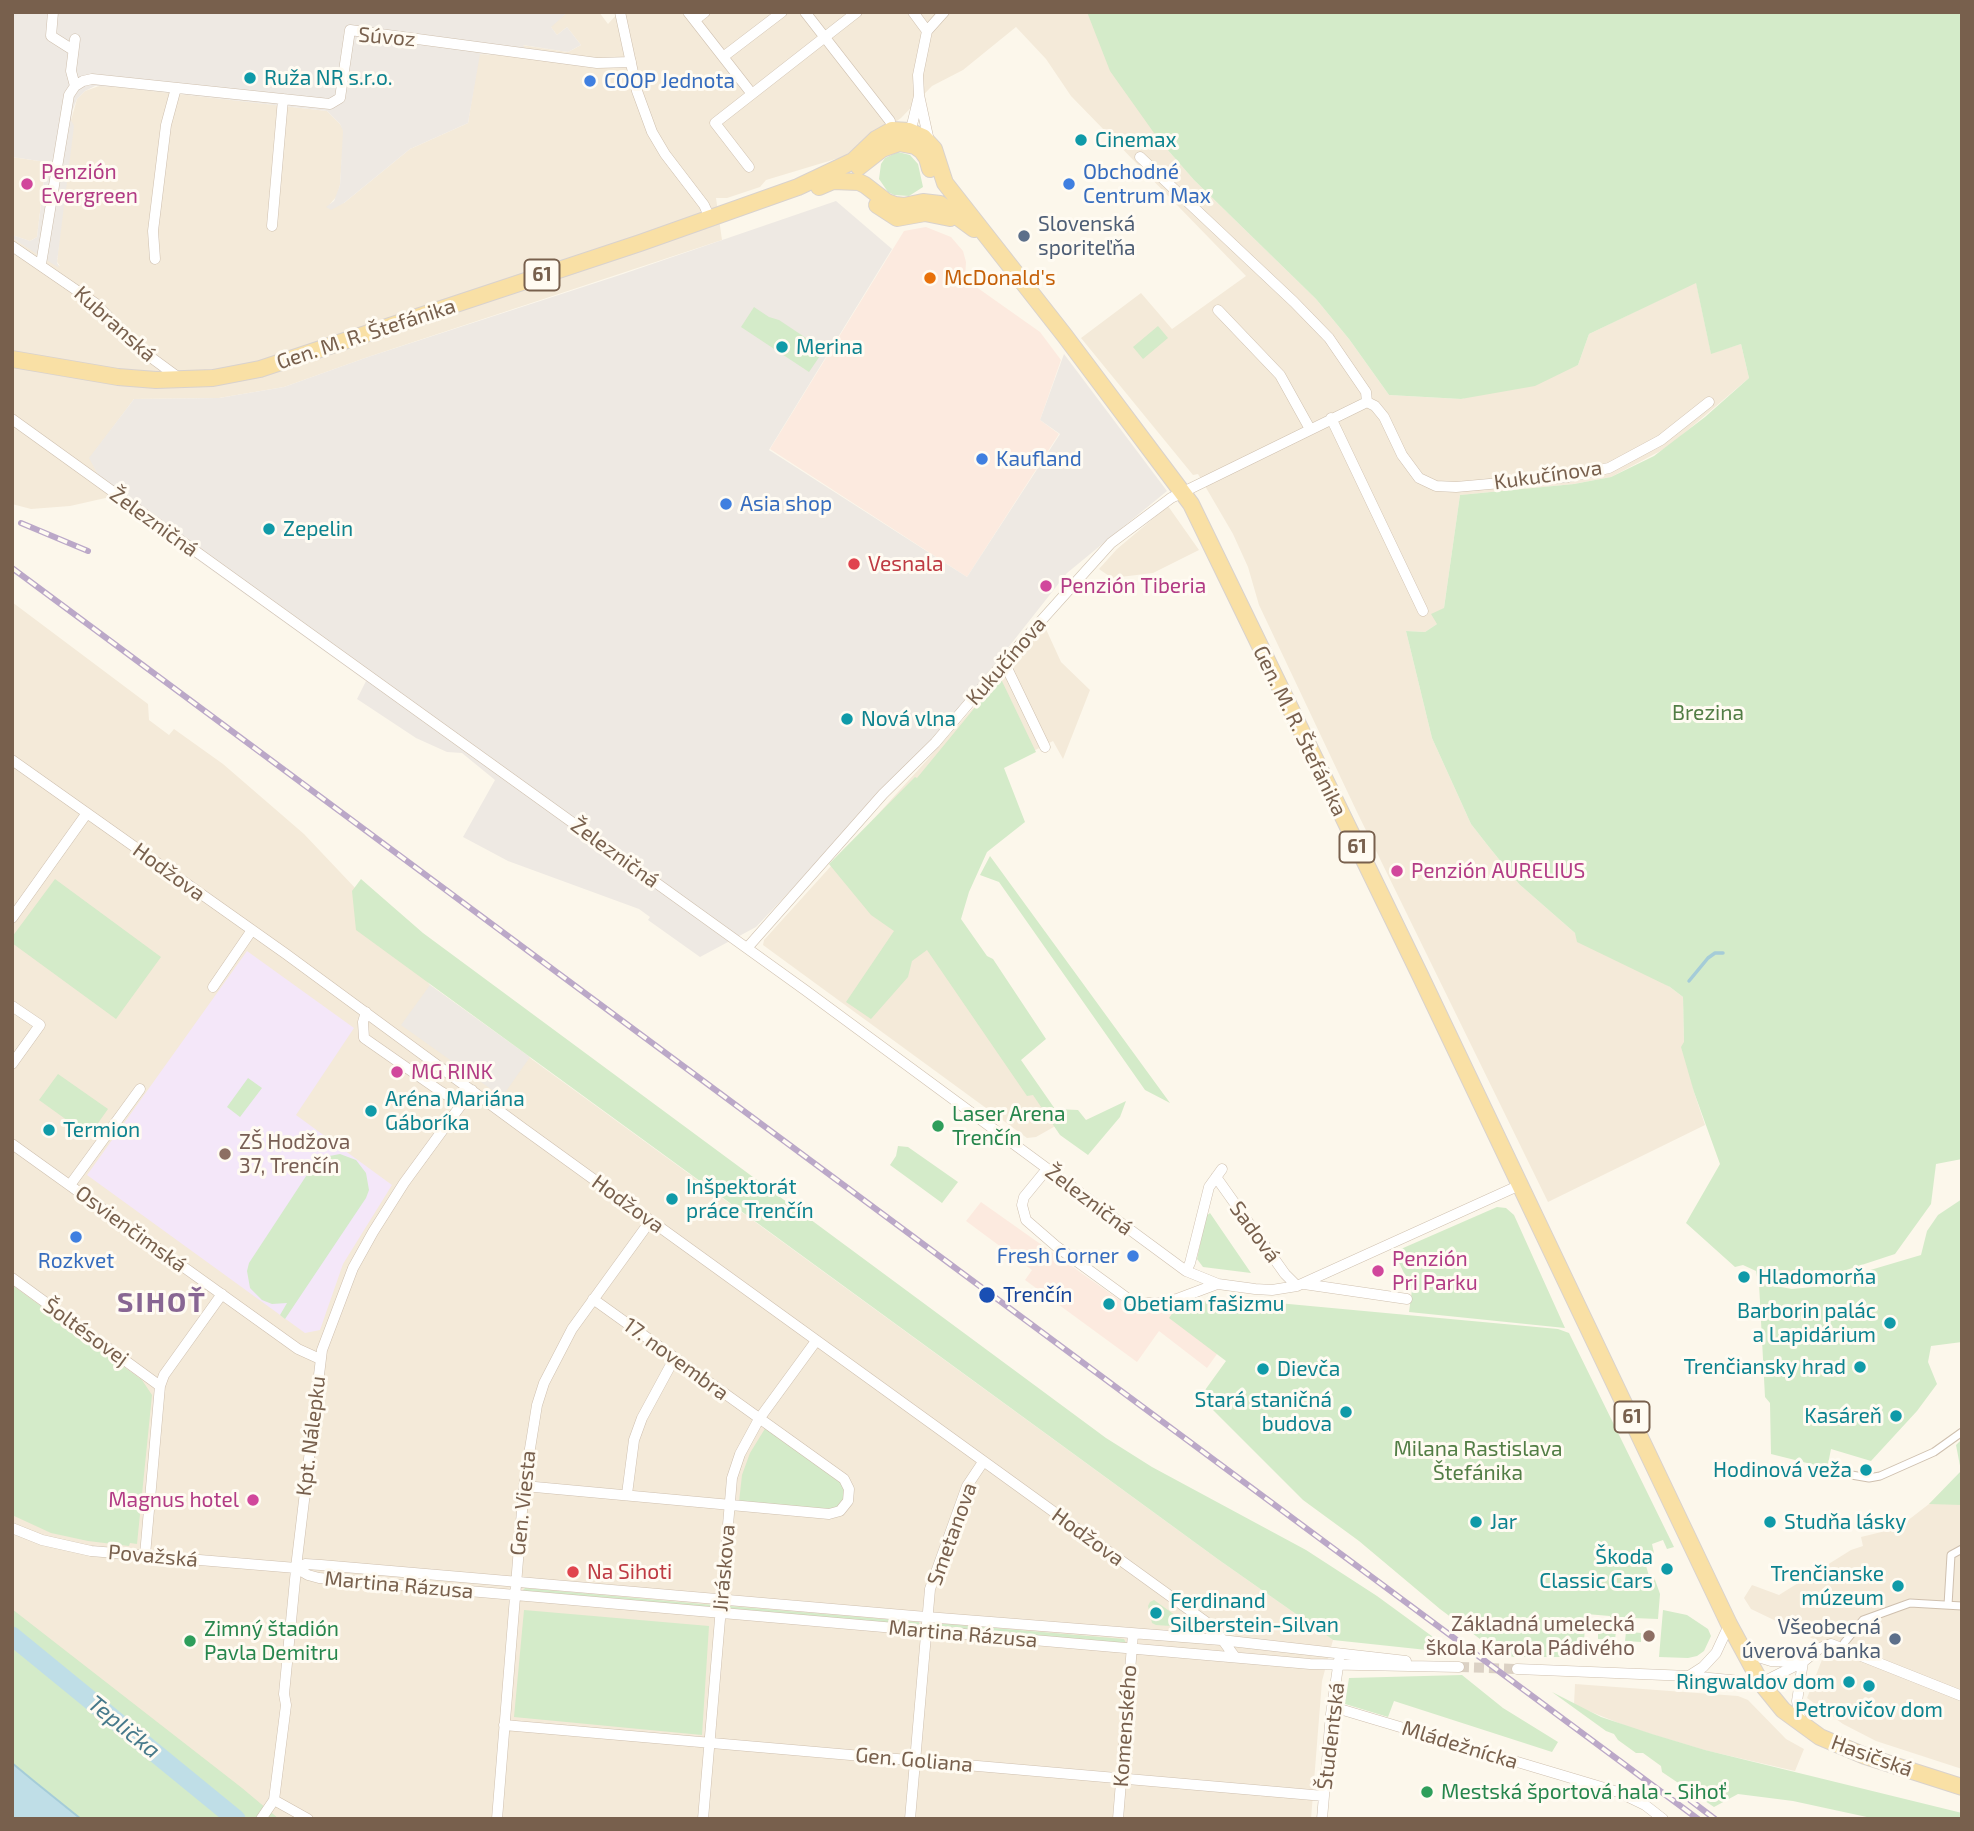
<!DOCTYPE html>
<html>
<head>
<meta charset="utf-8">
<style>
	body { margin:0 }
	#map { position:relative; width:1974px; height:1831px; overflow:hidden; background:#fcf7eb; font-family:"Exo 2",sans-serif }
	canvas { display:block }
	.frame { position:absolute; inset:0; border:14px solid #78604d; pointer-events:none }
</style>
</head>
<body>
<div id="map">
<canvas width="1974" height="1831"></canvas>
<div class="frame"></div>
</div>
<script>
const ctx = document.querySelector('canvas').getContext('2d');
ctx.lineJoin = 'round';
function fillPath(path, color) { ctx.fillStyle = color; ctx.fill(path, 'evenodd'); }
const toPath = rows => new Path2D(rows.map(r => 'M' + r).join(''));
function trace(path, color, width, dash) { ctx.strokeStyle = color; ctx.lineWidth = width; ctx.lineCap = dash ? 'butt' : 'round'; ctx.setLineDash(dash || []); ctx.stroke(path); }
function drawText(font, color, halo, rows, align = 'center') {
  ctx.font = font + ' "Exo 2",sans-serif'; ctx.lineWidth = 6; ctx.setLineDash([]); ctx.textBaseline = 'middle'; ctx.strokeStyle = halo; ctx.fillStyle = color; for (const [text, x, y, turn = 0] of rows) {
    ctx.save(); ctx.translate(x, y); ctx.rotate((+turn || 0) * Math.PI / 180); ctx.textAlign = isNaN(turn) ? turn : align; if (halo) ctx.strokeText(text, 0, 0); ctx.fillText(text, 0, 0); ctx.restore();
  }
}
const residential = toPath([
	[568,12,599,12,608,24,619,12,1087,12,1159,140,1194,180,1316,299,1349,339,1389,395,1461,399,1578,365,1589,334,1696,282,1711,353,1741,344,1749,378,1668,447,1611,477,1574,484,1460,495,1444,608,1437,624,1425,632,1406,631,1432,738,1471,824,1489,847,1519,884,1575,933,1670,987,1683,997,1684,1042,1694,1092,1705,1125,1548,1202,1357,812,1259,605,1248,567,1233,534,1198,474,1193,475,1081,338,1141,293,1172,329,1246,276,1071,96,1046,59,1016,27,963,70,932,86,901,118,849,155,766,180,760,187,727,198,716,198,722,240,368,357,284,387,219,398,134,399,90,458,110,497,70,506,31,509,12,504,12,238,60,266,57,262,71,120,77,99,85,91,102,85,327,111,340,124,344,131,340,185,337,196,330,204,344,203,410,149,468,123,479,54,516,56,528,53,522,45,568,52,581,45,567,27,557,35,550,26],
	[12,157,46,162,37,237,30,241,12,235],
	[1168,506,1199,550,1153,573,1112,578,1099,569,1117,549],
	[12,602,148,704,149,720,169,735,174,729,223,764,304,834,357,890,430,985,1219,1560,1333,1640,1322,1681,1311,1819,81,1819,12,1763],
	[1045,627,1061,662,1090,690,1063,759,1053,741,1002,767,985,848,916,927,1059,1124,1036,1137,1027,1138,763,945,764,940,928,759],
	[1962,1471,1962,1769,1876,1741,1843,1724,1807,1698,1827,1647,1824,1644,1751,1609,1744,1598,1752,1585,1779,1595,1851,1550,1863,1546,1861,1537,1898,1528,1929,1504],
	[1575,1684,1738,1696,1748,1700,1786,1739,1804,1749,1795,1771,1704,1750,1631,1728,1574,1705]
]);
const commercial = toPath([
	[926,227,951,237,963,251,966,262,965,279,1040,332,1061,360,1040,420,1059,434,967,577,770,449,904,231],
	[981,1202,1138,1313,1168,1312,1199,1305,1217,1354,1207,1368,1159,1331,1137,1362,1025,1280,1032,1270,966,1221]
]);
const industrial = toPath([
	[12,12,568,12,551,27,557,35,567,27,581,45,568,52,523,45,528,53,516,56,480,54,468,123,410,149,344,203,331,210,326,207,334,201,340,185,343,131,340,124,327,111,117,87,95,86,85,91,77,99,73,109,71,120,74,126,57,262,59,268,12,238,12,235,30,241,37,237,46,162,12,157],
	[836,201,892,249,769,450,967,577,1060,434,1040,420,1064,354,1167,491,1067,573,947,725,756,927,700,957,648,920,650,917,639,909,508,861,463,837,495,780,462,753,447,752,416,738,357,699,366,681,110,497,89,458,134,399,219,398,284,387,368,357,623,274],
	[430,985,530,1057,502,1097,401,1025]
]);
const education = toPath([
	[247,951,354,1028,296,1115,392,1185,343,1264,320,1330,305,1333,87,1175]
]);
const green = toPath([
	[1087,12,1962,12,1962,1159,1936,1164,1931,1204,1895,1254,1825,1277,1757,1277,1756,1271,1743,1265,1735,1267,1686,1223,1720,1164,1694,1092,1681,1047,1684,1042,1683,997,1670,987,1577,942,1575,933,1519,884,1489,847,1471,824,1432,738,1406,631,1425,632,1437,624,1431,614,1444,608,1460,495,1574,484,1611,477,1654,456,1705,417,1749,378,1741,344,1711,354,1696,283,1589,334,1578,365,1535,386,1461,399,1389,395,1349,339,1316,299,1194,180,1159,140,1110,71],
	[898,152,910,155,918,164,923,187,909,196,894,195,888,192,879,179,881,164,885,158],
	[754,307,769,317,779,320,824,350,809,372,741,327],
	[1158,326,1168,338,1143,359,1133,347],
	[1000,677,1036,752,1004,768,1025,822,987,852,969,892,961,919,987,956,993,959,1046,1039,1021,1060,1055,1109,1078,1110,1086,1120,1126,1101,1120,1117,1088,1155,1060,1135,1033,1095,1027,1096,927,950,912,961,908,977,871,1019,846,1002,894,931,871,915,829,864,915,777,917,778],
	[990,856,1170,1103,1145,1090,999,882,980,875],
	[55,879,161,957,116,1019,12,943,12,937],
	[361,879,423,933,1106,1438,1152,1467,1306,1550,1377,1596,1455,1653,1333,1640,1219,1560,356,930,352,891],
	[58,1074,108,1109,89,1136,39,1100],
	[248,1078,262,1088,240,1117,227,1107],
	[898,1146,908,1147,958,1182,942,1203,890,1165,896,1156],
	[340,1154,356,1160,366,1173,369,1190,366,1198,285,1319,280,1315,287,1303,272,1304,262,1300,250,1288,247,1271,249,1263,312,1167,324,1157],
	[1962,1199,1962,1342,1931,1346,1928,1362,1937,1384,1917,1411,1871,1461,1831,1449,1828,1464,1823,1467,1771,1454,1770,1403,1765,1397,1759,1283,1792,1289,1813,1287,1921,1255,1927,1231,1938,1215],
	[1497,1207,1506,1208,1514,1215,1565,1328,1409,1312,1412,1290,1394,1252],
	[1210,1213,1251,1273,1203,1267,1197,1259,1206,1216],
	[12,1285,142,1380,152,1395,137,1544,130,1543,129,1546,88,1541,51,1533,12,1515],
	[1224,1298,1558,1329,1569,1333,1674,1547,1667,1549,1663,1540,1652,1544,1654,1553,1646,1555,1644,1559,1649,1576,1654,1577,1660,1594,1658,1619,1633,1618,1632,1632,1641,1633,1641,1642,1625,1641,1626,1632,1616,1631,1615,1640,1598,1639,1598,1630,1609,1630,1610,1616,1586,1614,1583,1654,1575,1654,1572,1657,1514,1657,1500,1654,1440,1609,1359,1541,1303,1500,1200,1397,1226,1361,1169,1318,1174,1311,1209,1300],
	[766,1427,840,1482,845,1489,845,1499,839,1507,829,1510,739,1502,742,1475,750,1453],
	[1962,1439,1962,1505,1929,1504,1961,1471,1956,1445],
	[525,1588,713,1605,715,1607,714,1609,522,1591],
	[1154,1600,1186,1623,1186,1627,1156,1625,1152,1623,1148,1606,1150,1602],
	[729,1606,919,1622,920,1626,727,1609],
	[12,1609,242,1788,279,1819,81,1819,12,1763],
	[524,1610,709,1626,702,1735,514,1717],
	[1663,1610,1687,1615,1708,1629,1711,1636,1704,1651,1697,1656,1688,1658,1659,1657],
	[935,1623,1124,1639,1126,1643,932,1627],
	[1462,1675,1503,1708,1558,1742,1552,1752,1394,1701,1388,1717,1345,1704,1349,1678],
	[1552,1692,1601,1717,1652,1734,1705,1750,1958,1812,1962,1813,1962,1819,1876,1819,1793,1801,1738,1794,1714,1807,1662,1772,1661,1766,1643,1753,1636,1753,1618,1740,1614,1734,1606,1731]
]);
const water = toPath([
	[12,1763,35,1782,81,1819,12,1819,12,1763]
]);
const stream = toPath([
	[1689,981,1708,958,1715,953,1723,953]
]);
const river = toPath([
	[12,1636,236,1819]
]);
const minorTunnel = toPath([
	[1459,1667,1517,1669]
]);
const pedestrian = toPath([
	[1834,1472,1869,1478,1880,1476,1934,1452,1962,1432],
	[1948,1605,1951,1555,1962,1549],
	[1844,1643,1863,1620,1910,1603,1962,1606]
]);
const minor = toPath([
	[53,12,51,36,73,50],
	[620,12,637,91,652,132,665,154,704,205,710,218],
	[688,12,752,94],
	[805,12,890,121],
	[913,12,927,31],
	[695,20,705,12],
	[75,39,71,71,75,86],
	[723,57,782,12],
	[906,134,912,125,919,96],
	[929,141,919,95,918,75,927,31,944,12],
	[1140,157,1294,302,1329,338,1366,392,1367,402],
	[749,167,715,123,857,12],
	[272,226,283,99],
	[12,246,95,303,141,350,179,378],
	[155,259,153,231,166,125,176,88],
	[41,264,69,95,75,86,83,81,92,79,330,104,340,98,350,30,597,63,631,62],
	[1218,310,1280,375,1310,429],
	[1331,418,1423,611],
	[12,419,805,990,1186,1271,1218,1284,1255,1289,1272,1290,1297,1286,1520,1185],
	[1004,662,1045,747],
	[12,760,286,954,524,1129,1213,1627,1235,1657],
	[12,918,87,813],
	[747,948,883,794,935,743,1004,662,1111,543,1171,498,1367,402,1375,406,1384,417,1402,455,1419,478,1436,486,1456,487,1568,477,1609,468,1661,440,1709,402],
	[213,987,252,930],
	[12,1006,40,1025,12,1064],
	[366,1012,363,1022,364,1038,440,1091,462,1104],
	[12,1144,298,1349,320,1359],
	[1047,1169,1024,1197,1022,1205,1026,1220,1056,1246,1127,1298,1144,1303,1158,1303,1177,1299,1217,1284],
	[1216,1177,1285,1274,1297,1286],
	[70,1185,140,1089],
	[1186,1271,1190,1263,1209,1187,1222,1169],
	[12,1278,160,1386],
	[1304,1284,1407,1299],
	[524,1486,829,1514,840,1511,848,1501,849,1489,844,1479,593,1299],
	[627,1494,634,1440,642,1418,674,1359],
	[12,1528,42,1540,91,1551,296,1568,308,1575,319,1578,1310,1664,1459,1667],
	[145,1555,160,1386,164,1375,222,1294],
	[296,1568,305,1564,321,1565,914,1616,1221,1640,1406,1661],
	[1745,1653,1771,1661,1799,1662],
	[1517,1669,1689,1676,1761,1683,1803,1662,1820,1648,1831,1644,1962,1696],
	[1689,1676,1703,1667,1716,1653,1729,1625],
	[1333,1707,1618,1792,1645,1805,1663,1819],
	[1801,1723,1797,1701,1803,1662],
	[504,1725,1324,1796],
	[274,1800,308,1819],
	[261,1819,274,1800,286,1705,284,1694,297,1559,322,1350,353,1268,373,1232,404,1183,472,1090],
	[497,1819,524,1486,537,1405,544,1383,572,1329,651,1220],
	[703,1819,732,1478,740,1454,759,1419,816,1341],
	[910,1819,930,1589,967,1486,983,1462],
	[1118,1819,1133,1634],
	[1322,1819,1331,1714,1339,1660]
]);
const primary = toPath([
	[859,167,882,149,899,143,915,146,922,151,927,158,930,169],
	[819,187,833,181,859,182,865,185,887,202,895,205,904,206,923,202,940,204,974,229],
	[877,205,897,218,925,213,950,218],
	[12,359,118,377,156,380,213,378,260,369,640,243,798,187,853,161,876,139,892,130,909,131,923,137,934,149,945,183,1065,336,1191,504,1420,975,1729,1624,1761,1683,1783,1710,1820,1737,1865,1756,1962,1787]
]);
const rail = toPath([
	[21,523,88,551],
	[12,568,1698,1819],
	[1690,1800,1715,1819]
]);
const markers = [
	[250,78,7,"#0f9aa8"],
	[590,81,7,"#3f7fe0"],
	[1081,140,7,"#0f9aa8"],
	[27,184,7,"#d1479c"],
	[1069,184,7,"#3f7fe0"],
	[1024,236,7,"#5c6f8a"],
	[930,278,7,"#e8710a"],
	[782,347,7,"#0f9aa8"],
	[982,459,7,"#3f7fe0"],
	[726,504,7,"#3f7fe0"],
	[269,529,7,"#0f9aa8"],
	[854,564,7,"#e0444e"],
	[1046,586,7,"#d1479c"],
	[847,719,7,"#0f9aa8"],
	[1397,871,7,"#d1479c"],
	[397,1072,7,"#d1479c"],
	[371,1111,7,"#0f9aa8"],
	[938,1126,7,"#2e9e5b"],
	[49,1130,7,"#0f9aa8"],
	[225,1154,7,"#8d6e63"],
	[672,1199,7,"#0f9aa8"],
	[76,1237,7,"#3f7fe0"],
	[1133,1256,7,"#3f7fe0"],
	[1378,1271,7,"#d1479c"],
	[1744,1277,7,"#0f9aa8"],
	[987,1295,9,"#1a4fb4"],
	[1109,1304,7,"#0f9aa8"],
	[1890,1323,7,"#0f9aa8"],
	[1860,1367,7,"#0f9aa8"],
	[1263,1369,7,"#0f9aa8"],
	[1346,1412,7,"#0f9aa8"],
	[1896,1416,7,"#0f9aa8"],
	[1866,1470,7,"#0f9aa8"],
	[253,1500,7,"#d1479c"],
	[1476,1522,7,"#0f9aa8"],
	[1770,1522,7,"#0f9aa8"],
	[1667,1569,7,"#0f9aa8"],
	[573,1572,7,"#e0444e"],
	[1898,1586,7,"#0f9aa8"],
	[1156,1613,7,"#0f9aa8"],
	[1649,1636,7,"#8d6e63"],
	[1895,1639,7,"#5c6f8a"],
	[190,1641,7,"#2e9e5b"],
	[1849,1682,7,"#0f9aa8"],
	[1869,1686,7,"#0f9aa8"],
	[1427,1792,7,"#2e9e5b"]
];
const shields = [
	[542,275,35],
	[1357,847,35],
	[1632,1417,35]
];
const shieldNames = [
	["61",542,275],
	["61",1357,847],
	["61",1632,1417]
];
const streetNames = [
	["Súvoz",387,37,5],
	["Kubranská",115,324,42],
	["Gen. M. R. Štefánika",366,334,-18],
	["Kukučínova",1548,475,-8],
	["Železničná",154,522,36],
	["Kukučínova",1006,661,-49],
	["Gen. M. R. Štefánika",1300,731,64],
	["Železničná",615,853,36],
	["Hodžova",169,872,36],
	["Železničná",1089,1200,37],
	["Hodžova",628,1204,36],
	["Osvienčimská",131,1229,36],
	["Sadová",1255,1232,54],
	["Šoltésovej",86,1332,36],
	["17. novembra",676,1359,36],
	["Kpt. Nálepku",311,1436,-83],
	["Gen. Viesta",523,1503,-84],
	["Smetanova",952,1534,-70],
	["Hodžova",1088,1537,36],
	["Považská",153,1556,5],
	["Jiráskova",724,1568,-85],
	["Martina Rázusa",399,1585,5],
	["Martina Rázusa",963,1634,5],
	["Komenského",1125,1726,-86],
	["Študentská",1331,1736,-83],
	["Mládežnícka",1460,1745,17],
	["Hasičská",1872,1756,20],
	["Gen. Goliana",914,1760,5]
];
const cultureNames = [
	["Ruža NR s.r.o.",264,78],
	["Cinemax",1095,140],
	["Merina",796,347],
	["Zepelin",283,529],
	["Nová vlna",861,719],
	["Aréna Mariána",385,1099],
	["Gáboríka",385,1123],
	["Termion",63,1130],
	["Inšpektorát",686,1187],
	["práce Trenčín",686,1211],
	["Hladomorňa",1758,1277],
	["Obetiam fašizmu",1123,1304],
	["Barborin palác",1876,1311,"right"],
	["a Lapidárium",1876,1335,"right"],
	["Trenčiansky hrad",1846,1367,"right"],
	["Dievča",1277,1369],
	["Stará staničná",1332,1400,"right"],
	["budova",1332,1424,"right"],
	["Kasáreň",1882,1416,"right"],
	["Hodinová veža",1852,1470,"right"],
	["Jar",1490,1522],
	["Studňa lásky",1784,1522],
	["Škoda",1653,1557,"right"],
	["Classic Cars",1653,1581,"right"],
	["Trenčianske",1884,1574,"right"],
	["múzeum",1884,1598,"right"],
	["Ferdinand",1170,1601],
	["Silberstein-Silvan",1170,1625],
	["Ringwaldov dom",1835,1682,"right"],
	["Petrovičov dom",1869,1710,"center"]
];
const shopNames = [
	["COOP Jednota",604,81],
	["Obchodné",1083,172],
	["Centrum Max",1083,196],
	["Kaufland",996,459],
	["Asia shop",740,504],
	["Fresh Corner",1119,1256,"right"],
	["Rozkvet",76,1261,"center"]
];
const hotelNames = [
	["Penzión",41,172],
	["Evergreen",41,196],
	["Penzión Tiberia",1060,586],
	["Penzión AURELIUS",1411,871],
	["MG RINK",411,1072],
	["Penzión",1392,1259],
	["Pri Parku",1392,1283],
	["Magnus hotel",239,1500,"right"]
];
const serviceNames = [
	["Slovenská",1038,224],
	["sporiteľňa",1038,248],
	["Všeobecná",1881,1627,"right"],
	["úverová banka",1881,1651,"right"]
];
const foodNames = [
	["McDonald's",944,278]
];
const healthNames = [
	["Vesnala",868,564],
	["Na Sihoti",587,1572]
];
const parkNames = [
	["Brezina",1708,713],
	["Milana Rastislava",1478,1449],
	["Štefánika",1478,1473]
];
const leisureNames = [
	["Laser Arena",952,1114],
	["Trenčín",952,1138],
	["Zimný štadión",204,1629],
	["Pavla Demitru",204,1653],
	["Mestská športová hala - Sihoť",1441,1792]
];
const educationNames = [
	["ZŠ Hodžova",239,1142],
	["37, Trenčín",239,1166],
	["Základná umelecká",1635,1624,"right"],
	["škola Karola Pádivého",1635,1648,"right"]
];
const transitNames = [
	["Trenčín",1003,1295]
];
const waterNames = [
	["Teplička",124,1727,39]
];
const districtNames = [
	["SIHOŤ",162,1303]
];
fillPath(residential, '#f4ead9');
fillPath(commercial, '#fceadf');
fillPath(industrial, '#eee9e3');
fillPath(education, '#f4e7f9');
fillPath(green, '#d4ebc9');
fillPath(water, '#bfdee7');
trace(water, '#a5ccd8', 2);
trace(stream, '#a5ccd8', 3.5);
trace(river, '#bfdee7', 19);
trace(minorTunnel, '#dbd1c4', 10, [10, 5]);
trace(pedestrian, '#cfc0af', 9);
trace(minor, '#cfc0af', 11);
trace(primary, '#d9d2cd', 18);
trace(pedestrian, '#fff', 7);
trace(minor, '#fff', 10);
trace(primary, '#f9e0a5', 16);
trace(rail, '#bba8c8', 6);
trace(rail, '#fffbf2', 3.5, [10]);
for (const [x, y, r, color] of markers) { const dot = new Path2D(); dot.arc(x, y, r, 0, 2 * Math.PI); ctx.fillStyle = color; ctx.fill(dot); trace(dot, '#fffbf2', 2.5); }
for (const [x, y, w] of shields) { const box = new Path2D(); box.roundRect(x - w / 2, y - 15.5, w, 31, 5); ctx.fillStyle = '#fffbf2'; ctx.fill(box); trace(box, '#78604d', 2); }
drawText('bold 19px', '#78604d', null, shieldNames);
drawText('21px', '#78604d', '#fffbf2', streetNames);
drawText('21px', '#0d838f', '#fffbf2', cultureNames, 'left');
drawText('21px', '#366cbe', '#fffbf2', shopNames, 'left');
drawText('21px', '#b23c85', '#fffbf2', hotelNames, 'left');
drawText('21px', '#4e5e75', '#fffbf2', serviceNames, 'left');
drawText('21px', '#c56008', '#fffbf2', foodNames, 'left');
drawText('21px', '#be3a42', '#fffbf2', healthNames, 'left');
drawText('21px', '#527d45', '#fffbf2', parkNames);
drawText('21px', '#27864d', '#fffbf2', leisureNames, 'left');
drawText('21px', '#785e54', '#fffbf2', educationNames, 'left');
drawText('21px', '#164399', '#fffbf2', transitNames, 'left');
drawText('italic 23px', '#477a8b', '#fffbf2', waterNames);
ctx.letterSpacing = '2px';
drawText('bold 28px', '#886693', '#fffbf2', districtNames);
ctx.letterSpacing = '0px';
</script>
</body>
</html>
